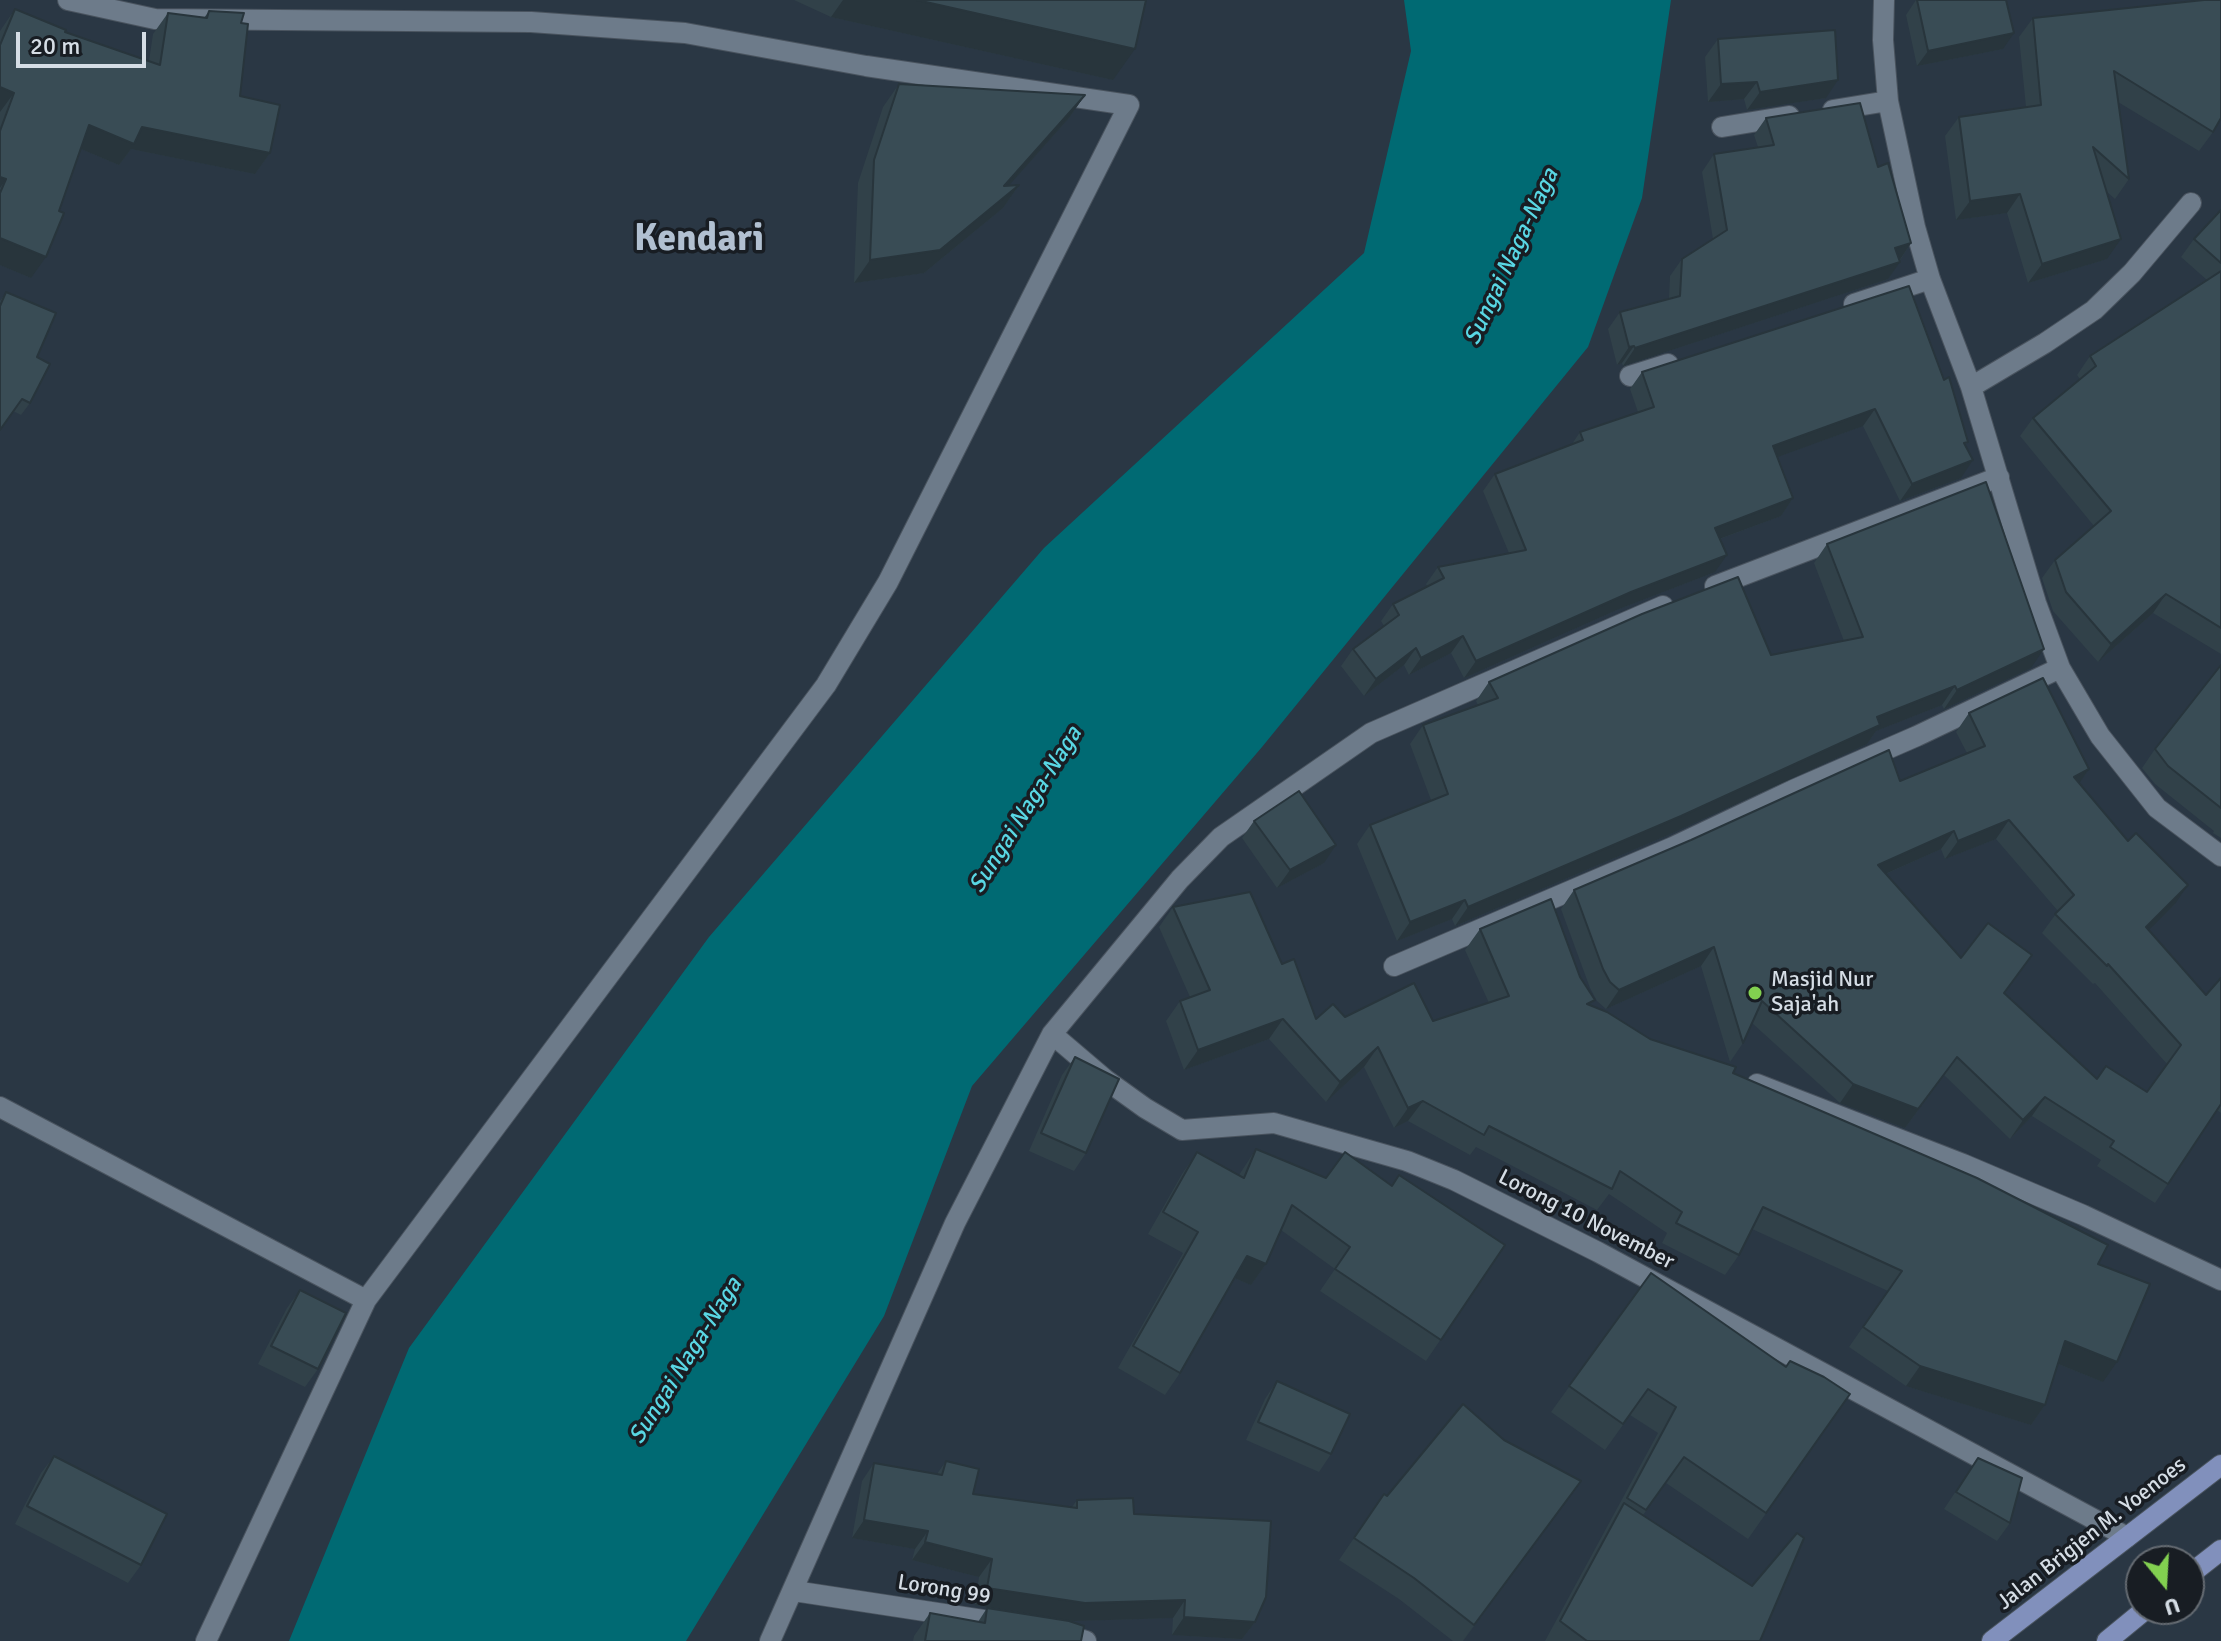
<!DOCTYPE html>
<html>
<head>
<meta charset="utf-8">
<style>
	body { margin:0 }
	#map { position:relative; width:2221px; height:1641px; overflow:hidden; background:#2a3744; font-family:Signika,sans-serif }
	canvas { display:block }
	.north { position:absolute; left:2125px; top:1545px; width:80px; height:80px; box-sizing:border-box; background:#181d23; border:2px solid #646a71; border-radius:50%; rotate:162deg; font-size:22px; font-weight:700; line-height:32px; text-align:center; color:#d5dde5 }
	.north::after { content:''; display:block; margin:auto; width:28px; height:36px; background:#82d050; clip-path:polygon(50% 0,100% 100%,50% 72%,0 100%) }
	.scale { position:absolute; left:16px; top:32px; width:130px; height:36px; box-sizing:border-box; border:4px solid #d5dde5; border-top:0; padding-left:10px; font-size:24px; line-height:28px; white-space:nowrap; color:#d5dde5; -webkit-text-stroke:6px #181d23; paint-order:stroke }
</style>
</head>
<body>
<div id="map">
<canvas width="2221" height="1641"></canvas>
<div class="north">U</div>
<div class="scale">20 m</div>
</div>
<script>
const ctx = document.querySelector('canvas').getContext('2d');
ctx.lineJoin = 'round';
function fillPath(path, color) { ctx.fillStyle = color; ctx.fill(path, 'evenodd'); }
const toPath = rows => new Path2D(rows.map(r => 'M' + r).join(''));
function trace(path, color, width, dash) { ctx.strokeStyle = color; ctx.lineWidth = width; ctx.lineCap = dash ? 'butt' : 'round'; ctx.setLineDash(dash || []); ctx.stroke(path); }
function drawText(font, color, halo, rows, align = 'center') {
  ctx.font = font + ' Signika,sans-serif'; ctx.lineWidth = 7; ctx.setLineDash([]); ctx.textBaseline = 'middle'; ctx.strokeStyle = halo; ctx.fillStyle = color; for (const [text, x, y, turn = 0] of rows) {
    ctx.save(); ctx.translate(x, y); ctx.rotate((+turn || 0) * Math.PI / 180); ctx.textAlign = isNaN(turn) ? turn : align; if (halo) ctx.strokeText(text, 0, 0); ctx.fillText(text, 0, 0); ctx.restore();
  }
}
const water = toPath([
	[1404,0,1671,0,1642,198,1588,347,1262,747,972,1086,884,1316,686,1641,289,1641,409,1348,709,937,1044,548,1364,253,1411,51]
]);
const minor = toPath([
	[68,0,155,19,531,22,685,33,866,66,1129,105,888,582,826,685,366,1300,206,1641],
	[1884,0,1883,40,1888,101,1915,227,1930,279,1971,387,2036,603,2060,668,2100,736,2157,808,2221,856],
	[1833,110,1888,101],
	[1722,127,1789,116],
	[1854,304,1930,279],
	[1630,376,1668,364],
	[1971,387,2045,343,2094,310,2132,273,2191,203],
	[1715,586,1999,477],
	[1394,966,1673,847,1793,790,1917,736,2060,668],
	[1052,1034,1106,1080,1145,1108,1182,1130,1274,1123,1407,1161,1454,1180,1598,1252,2127,1537],
	[1757,1084,1963,1164,2083,1215,2221,1280],
	[0,1107,366,1300],
	[794,1591,1003,1623],
	[1055,1631,1086,1641],
	[770,1641,955,1223,1052,1034,1180,879,1221,837,1371,733,1663,606]
]);
const major = toPath([
	[2189,1575,2221,1550],
	[1992,1641,2221,1465],
	[2107,1641,2146,1609]
]);
const wall = toPath([
	[794,0,1146,0,1113,80,831,17],
	[1916,0,1917,0,2003,49,1917,66,1906,15],
	[2221,0,2213,132,2199,151,2118,102,2129,179,2115,199,2106,191,2107,259,2028,283,2007,213,1956,220,1945,136,1959,117,2026,107,2019,37,2033,18,2191,1],
	[15,9,65,32,149,61,153,34,168,13,204,18,209,11,241,23,240,96,270,153,255,174,131,149,119,165,81,149,31,278,0,265,0,31],
	[1718,39,1826,98,1747,110,1744,99,1708,102,1705,57],
	[899,84,1085,95,1069,118,1008,186,1019,185,1003,208,924,273,854,283,858,183,883,107],
	[1766,118,1878,167,1911,243,1888,279,1623,366,1622,363,1617,365,1608,329,1620,312,1669,299,1670,276,1682,259,1713,239,1702,172,1714,154,1758,147,1754,135],
	[2221,210,2221,654,2153,613,2098,662,2053,611,2042,578,2055,560,2094,526,2020,436,2033,418,2080,379,2077,375,2090,356,2207,280,2181,257,2194,239],
	[6,292,37,357,30,403,21,415,13,411,0,430,0,301],
	[1642,372,1944,380,1968,442,1965,445,1961,478,1900,501,1863,426,1777,457,1793,498,1781,516,1720,539,1715,572,1619,609,1464,678,1451,653,1409,675,1404,665,1364,696,1341,666,1353,649,1384,626,1381,621,1393,604,1427,586,1426,584,1438,567,1509,553,1483,491,1495,474,1572,444,1580,432,1638,412,1630,389],
	[1827,544,2031,668,1944,709,1942,705,1876,731,1867,744,1668,835,1455,926,1452,919,1397,941,1357,844,1370,825,1431,800,1410,744,1423,725,1478,705,1476,701,1489,682,1771,655,1844,641,1814,563],
	[2221,665,2221,838,2213,833,2214,831,2155,784,2142,768,2155,749],
	[1969,713,2089,769,2079,783,2175,904,2148,930,2206,995,2221,978,2221,1113,2217,1110,2155,1203,2097,1166,2101,1160,2032,1116,2010,1139,1944,1075,1905,1128,1840,1103,1752,1023,1743,1043,1730,1062,1701,966,1606,1009,1597,1001,1590,988,1561,909,1574,890,1900,781,1967,753,1956,732],
	[1996,839,2058,911,2042,933,2093,984,2095,983,2167,1064,2147,1092,2106,1066,2097,1078,2005,993,1961,958,1886,874,1941,849,1945,859],
	[1254,821,1324,863,1277,888,1242,838],
	[1173,907,1282,964,1316,1019,1345,1017,1433,1021,1489,1003,1465,950,1480,929,1591,1006,1650,1039,1733,1073,2098,1264,2103,1382,2058,1364,2045,1405,2031,1425,1906,1386,1849,1347,1888,1291,1752,1229,1739,1255,1725,1275,1662,1243,1667,1233,1609,1194,1597,1210,1476,1147,1470,1155,1408,1121,1394,1128,1364,1067,1326,1102,1269,1039,1184,1070,1166,1021,1180,1001,1190,997,1159,927],
	[1075,1057,1086,1153,1074,1171,1029,1151,1062,1075],
	[1256,1149,1326,1178,1391,1186,1505,1245,1426,1361,1320,1291,1335,1269,1281,1230,1266,1264,1251,1285,1234,1278,1180,1373,1165,1395,1118,1368,1183,1253,1148,1234,1182,1174,1197,1152,1239,1175],
	[1651,1273,1786,1367,1850,1394,1748,1539,1666,1483,1643,1515,1760,1641,1545,1641,1658,1433,1630,1415,1605,1450,1551,1412],
	[300,1290,318,1369,305,1387,258,1364,287,1308],
	[1277,1381,1331,1454,1319,1472,1246,1440,1265,1399],
	[1504,1440,1581,1481,1463,1641,1453,1641,1399,1599,1339,1560,1384,1494,1387,1496],
	[54,1456,141,1565,128,1583,15,1524,41,1473],
	[1978,1458,2010,1523,1997,1541,1944,1509],
	[946,1461,973,1494,1072,1507,1077,1500,1134,1514,1255,1622,1242,1639,1172,1635,1173,1618,1073,1621,975,1605,979,1577,912,1560,915,1549,852,1538,862,1481,874,1463,937,1474],
	[987,1608,1081,1641,913,1641,914,1636,930,1613,978,1622]
]);
const shadedWall = toPath([
	[843,0,917,0,1135,49,1113,80,831,17],
	[2014,33,2003,49,1917,66,1928,51],
	[1838,80,1826,98,1747,110,1760,92],
	[1757,82,1744,99,1708,102,1721,84],
	[0,87,14,93,0,112],
	[1085,95,1069,118,988,209,1004,186],
	[89,125,142,127,270,153,255,174,131,149,119,165,74,146],
	[0,177,6,179,0,188],
	[1019,185,1003,208,924,273,854,283,870,260],
	[2020,194,2007,213,1956,220,1970,201],
	[0,238,46,257,31,278,0,265],
	[2121,239,2107,259,2028,283,2042,264],
	[1911,243,1899,261,1895,248],
	[1900,262,1888,279,1623,366,1635,348],
	[1634,346,1622,363,1617,365,1629,347],
	[1875,409,1863,426,1761,463,1773,446],
	[1973,460,1961,478,1900,501,1912,484],
	[1793,498,1781,516,1703,545,1715,528],
	[1727,555,1715,572,1619,609,1464,678,1476,661,1631,592],
	[2166,594,2153,613,2098,662,2111,644],
	[1463,636,1451,653,1409,675,1421,658],
	[1416,648,1404,665,1364,696,1376,679],
	[2044,649,2031,668,1944,709,1957,690],
	[1955,686,1942,705,1876,731,1867,744,1668,835,1455,926,1468,907,1877,717],
	[2089,769,2076,788,2074,777],
	[2009,820,1996,839,1945,859,1958,841],
	[1954,831,1941,849,1865,883,1878,865],
	[1336,845,1324,863,1277,888,1290,870],
	[2188,885,2175,904,2133,946,2146,927],
	[1465,900,1452,919,1397,941,1410,922],
	[1714,947,1701,966,1606,1009,1619,990],
	[1283,1019,1269,1039,1184,1070,1198,1050],
	[1378,1047,1364,1067,1326,1102,1340,1082],
	[1957,1057,1905,1128,1840,1103,1853,1084],
	[2045,1097,2032,1116,2010,1139,2023,1120],
	[1423,1101,1408,1121,1394,1128,1408,1108],
	[1247,1256,1266,1264,1251,1285,1232,1277],
	[2065,1341,2117,1362,2103,1382,2051,1361],
	[1920,1366,2045,1405,2031,1425,1906,1386],
	[1581,1481,1566,1502,1462,1641,1474,1625],
	[864,1520,928,1531,915,1549,852,1538],
	[925,1542,992,1559,979,1577,912,1560],
	[987,1588,1185,1600,1173,1618,1073,1621,975,1605],
	[1184,1617,1255,1622,1242,1639,1172,1635]
]);
const building = toPath([
	[917,0,1146,0,1135,49,917,0],
	[1917,0,2006,0,2014,33,1928,51,1917,0],
	[2204,0,2221,0,2221,118,2213,132,2114,71,2129,179,2093,147,2121,239,2042,264,2020,194,1970,201,1959,117,2041,105,2033,18,2204,0],
	[15,9,66,30,65,32,160,65,168,13,207,18,209,11,244,13,241,23,248,24,240,96,280,105,270,153,142,127,134,144,89,125,59,211,64,213,46,257,0,238,0,193,6,179,0,177,0,131,14,93,0,87,0,45,15,9],
	[1835,30,1838,80,1760,92,1757,82,1721,84,1718,39,1835,30],
	[899,84,1085,95,1004,186,1019,185,940,250,870,260,874,160,899,84],
	[1860,103,1878,167,1888,163,1911,243,1895,248,1900,262,1635,348,1634,346,1629,347,1620,312,1680,296,1682,259,1727,230,1714,154,1774,145,1766,118,1860,103],
	[2221,210,2221,263,2194,239,2221,210],
	[2221,271,2221,628,2166,594,2111,644,2066,592,2055,560,2111,511,2033,418,2096,366,2090,356,2221,271],
	[1909,286,1944,380,1949,377,1968,442,1964,443,1973,460,1912,484,1875,409,1773,446,1793,498,1715,528,1727,555,1631,592,1476,661,1463,636,1421,658,1416,648,1376,679,1353,649,1399,615,1393,604,1444,578,1438,567,1526,550,1495,474,1583,440,1580,432,1654,407,1642,372,1909,286],
	[6,292,56,313,37,357,50,364,30,403,22,399,0,430,0,306,6,292],
	[1986,482,2044,649,1957,690,1955,686,1877,717,1880,725,1681,816,1468,907,1465,900,1410,922,1370,825,1448,794,1423,725,1498,698,1489,682,1642,614,1738,577,1771,655,1863,637,1827,544,1986,482],
	[2221,665,2221,808,2168,766,2155,749,2221,665],
	[2043,678,2089,769,2074,777,2128,841,2136,833,2188,885,2146,927,2206,995,2221,978,2221,1104,2168,1184,2110,1147,2114,1141,2045,1097,2023,1120,1957,1057,1918,1109,1853,1084,1762,1001,1743,1043,1714,947,1619,990,1610,982,1603,969,1574,890,1691,840,1889,750,1900,781,1985,746,1969,713,2043,678],
	[2009,820,2074,895,2055,914,2107,966,2108,964,2181,1045,2147,1092,2106,1066,2097,1079,2004,993,2032,955,1988,923,1961,958,1878,865,1954,831,1958,841,2009,820],
	[1299,791,1336,845,1290,870,1254,821,1299,791],
	[1250,892,1282,964,1294,959,1316,1019,1333,1004,1345,1017,1414,983,1433,1021,1509,996,1480,929,1551,899,1580,977,1595,1000,1587,1004,1607,1012,1650,1039,1736,1067,1733,1073,1977,1178,2108,1245,2098,1264,2150,1284,2117,1362,2065,1341,2045,1405,1920,1366,1863,1327,1902,1271,1763,1207,1739,1255,1676,1223,1682,1212,1620,1171,1612,1189,1489,1126,1484,1135,1423,1101,1408,1108,1378,1047,1340,1082,1283,1019,1198,1050,1180,1001,1210,990,1173,907,1250,892],
	[1075,1057,1119,1079,1086,1153,1041,1133,1075,1057],
	[1256,1149,1326,1178,1345,1152,1392,1186,1399,1175,1505,1245,1441,1340,1335,1269,1350,1247,1292,1205,1266,1264,1247,1256,1180,1373,1133,1346,1198,1232,1163,1212,1197,1152,1244,1178,1256,1149],
	[1651,1273,1786,1367,1790,1361,1824,1377,1850,1394,1766,1513,1684,1457,1646,1510,1627,1498,1676,1407,1648,1389,1623,1424,1569,1386,1651,1273],
	[300,1290,346,1313,318,1369,271,1346,300,1290],
	[1277,1381,1350,1414,1331,1454,1258,1422,1277,1381],
	[1463,1404,1504,1440,1581,1481,1474,1625,1414,1578,1354,1538,1384,1494,1387,1496,1463,1404],
	[54,1456,167,1514,141,1565,27,1506,54,1456],
	[1978,1458,2022,1478,2010,1523,1956,1492,1978,1458],
	[946,1461,979,1469,973,1494,1077,1508,1077,1500,1133,1498,1134,1514,1271,1521,1266,1597,1255,1622,1184,1617,1185,1600,1085,1603,987,1588,992,1559,925,1542,928,1531,864,1520,874,1463,942,1475,946,1461],
	[1624,1503,1752,1586,1797,1533,1804,1538,1760,1641,1587,1641,1560,1621,1624,1503],
	[987,1608,1069,1621,1084,1626,1081,1641,925,1641,930,1613,985,1623,987,1608]
]);
const markers = [
	[1755,993,8,"#82d050"]
];
const poiNames = [
	["Masjid Nur",1771,980],
	["Saja'ah",1771,1005]
];
const streetNames = [
	["Lorong 10 November",1586,1220,27],
	["Jalan Brigjen M. Yoenoes",2092,1534,-38],
	["Lorong 99",944,1590,9]
];
const waterNames = [
	["Sungai Naga-Naga",1512,257,-65],
	["Sungai Naga-Naga",1026,810,-58],
	["Sungai Naga-Naga",686,1361,-58]
];
const townNames = [
	["Kendari",699,240]
];
fillPath(water, '#006a73');
trace(minor, '#49535e', 22);
trace(major, '#49535e', 22);
trace(minor, '#6d7b8a', 20);
trace(major, '#8190bc', 20);
fillPath(wall, '#314149');
fillPath(shadedWall, '#28353c');
fillPath(building, '#394c55');
trace(building, '#28353c', 2);
for (const [x, y, r, color] of markers) { const dot = new Path2D(); dot.arc(x, y, r, 0, 2 * Math.PI); ctx.fillStyle = color; ctx.fill(dot); trace(dot, '#181d23', 3); }
drawText('22px', '#d5dde5', '#181d23', poiNames, 'left');
drawText('22px', '#d5dde5', '#181d23', streetNames);
drawText('italic 24px', '#59d7e4', '#181d23', waterNames);
drawText('bold 38px', '#b1c0d1', '#181d23', townNames);
</script>
</body>
</html>
